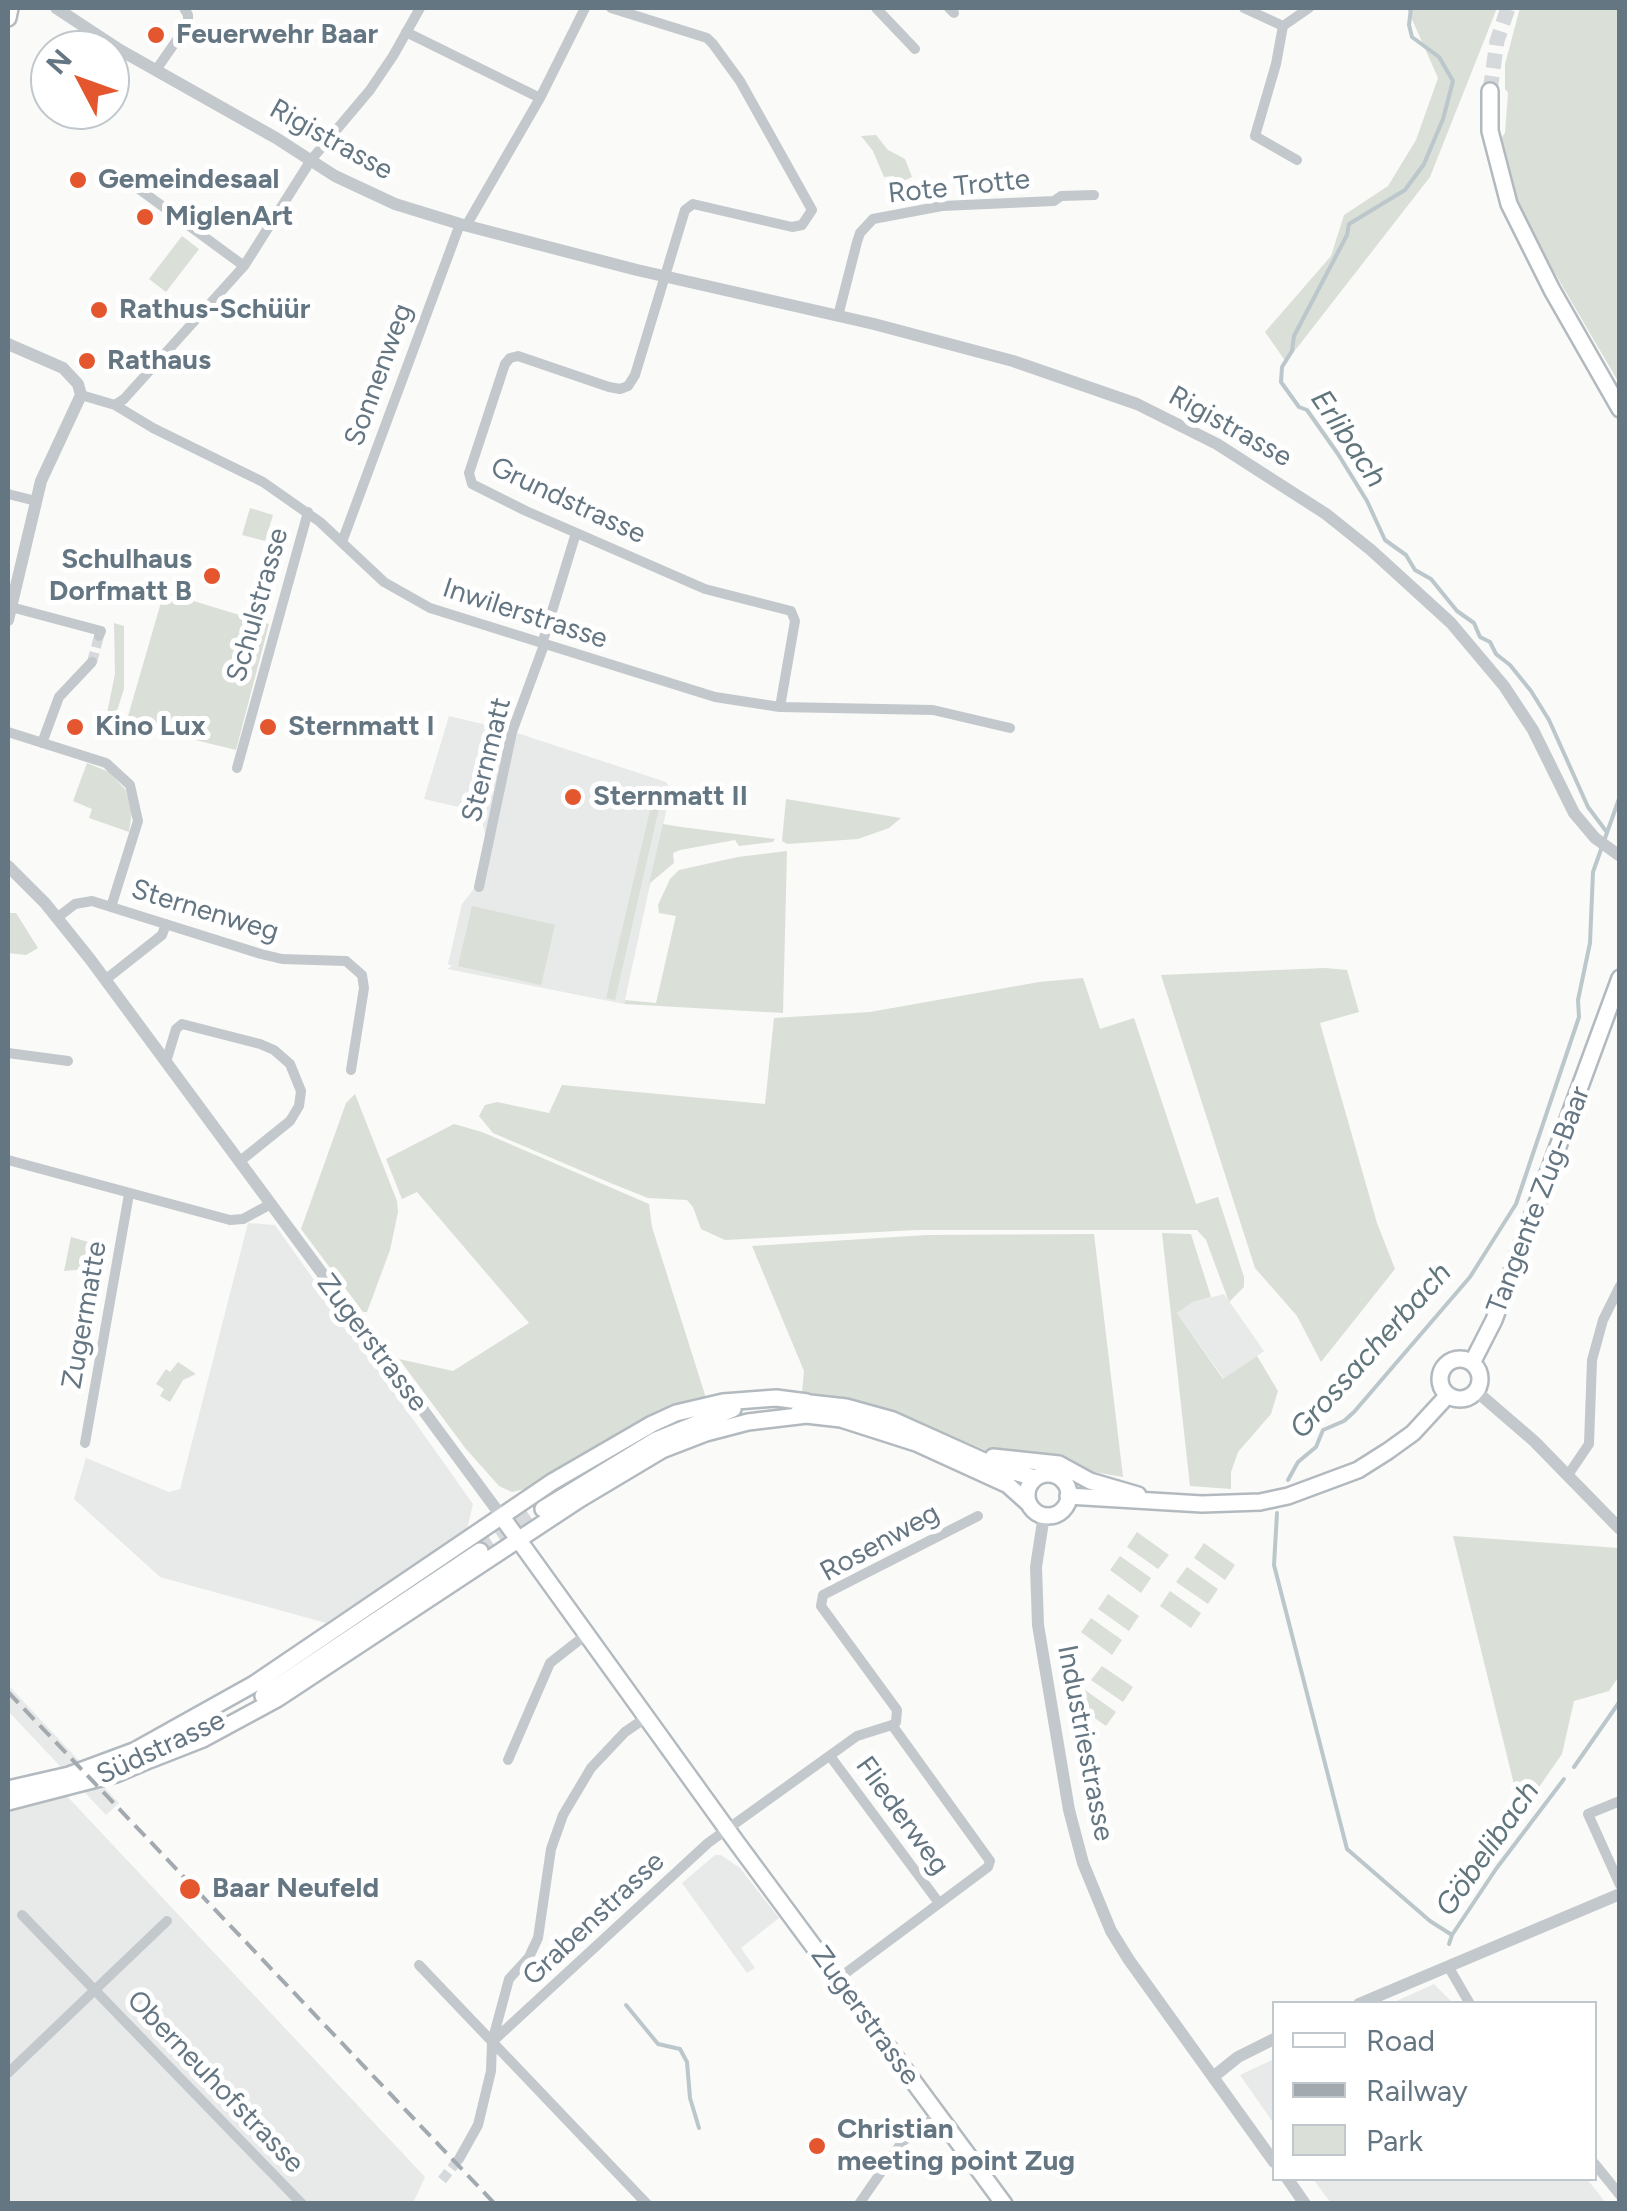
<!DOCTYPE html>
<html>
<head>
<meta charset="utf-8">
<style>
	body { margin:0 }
	#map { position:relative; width:1627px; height:2211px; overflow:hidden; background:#fafaf8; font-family:Figtree,sans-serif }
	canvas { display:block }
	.frame { position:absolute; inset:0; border:10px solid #657683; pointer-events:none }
	.legend { position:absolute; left:1272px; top:2001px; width:325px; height:180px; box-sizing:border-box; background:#fff; border:2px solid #c1c8cd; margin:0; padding:12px 18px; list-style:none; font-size:30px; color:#657683 }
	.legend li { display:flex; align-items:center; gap:20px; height:50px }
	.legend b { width:50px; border:2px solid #c1c8cd }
	.north { position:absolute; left:30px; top:30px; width:100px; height:100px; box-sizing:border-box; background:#fff; border:2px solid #c1c8cd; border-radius:50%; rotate:311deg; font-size:28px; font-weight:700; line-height:40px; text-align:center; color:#657683 }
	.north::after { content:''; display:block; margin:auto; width:35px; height:45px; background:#e4572e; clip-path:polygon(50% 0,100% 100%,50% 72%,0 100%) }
</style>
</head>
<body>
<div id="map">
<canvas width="1627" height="2211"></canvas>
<div class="frame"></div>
<ul class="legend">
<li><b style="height:12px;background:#fff"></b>Road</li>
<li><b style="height:12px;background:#a2aab0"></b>Railway</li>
<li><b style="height:28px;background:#dadfd7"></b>Park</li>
</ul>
<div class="north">N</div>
</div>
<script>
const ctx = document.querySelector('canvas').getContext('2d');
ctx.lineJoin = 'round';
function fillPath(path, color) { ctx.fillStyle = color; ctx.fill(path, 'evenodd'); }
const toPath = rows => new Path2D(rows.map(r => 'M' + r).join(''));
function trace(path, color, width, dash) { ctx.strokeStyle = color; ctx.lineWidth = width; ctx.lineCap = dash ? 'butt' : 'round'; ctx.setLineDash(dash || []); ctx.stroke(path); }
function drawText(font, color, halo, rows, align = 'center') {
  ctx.font = font + ' Figtree,sans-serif'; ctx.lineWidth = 10; ctx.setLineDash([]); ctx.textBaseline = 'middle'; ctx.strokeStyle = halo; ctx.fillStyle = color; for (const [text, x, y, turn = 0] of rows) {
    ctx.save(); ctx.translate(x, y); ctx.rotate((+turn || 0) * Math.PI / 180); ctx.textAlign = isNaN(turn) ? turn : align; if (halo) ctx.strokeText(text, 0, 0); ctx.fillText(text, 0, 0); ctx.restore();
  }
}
const built = toPath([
	[449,716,508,730,666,782,671,789,624,1004,447,969,452,966,448,964,462,904,476,886,486,838,480,812,424,799],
	[248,1223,275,1225,473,1504,467,1530,326,1623,160,1577,74,1499,86,1458,169,1492,180,1489],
	[1224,1294,1264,1351,1224,1379,1177,1313,1193,1302],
	[8,1685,119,1803,106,1815,8,1711],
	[64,1793,425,2177,413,2203,8,2203,8,1807],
	[715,1855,721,1855,740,1868,779,1918,741,1948,755,1968,747,1973,682,1883],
	[1434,1984,1453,2003,1392,2003],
	[1274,2059,1274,2124,1240,2075],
	[1313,2179,1587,2179,1606,2203,1331,2203]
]);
const green = toPath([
	[1407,8,1497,8,1430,177,1286,362,1265,332,1331,256,1344,215,1388,186,1416,140,1438,78],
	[1520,8,1619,8,1619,383,1553,270,1518,201,1500,140,1505,133,1508,93,1505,89,1505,64],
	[876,135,888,150,905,159,912,177,903,181,893,176,884,177,873,151,861,136],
	[182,236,199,249,166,292,149,279],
	[250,508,273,515,265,541,242,535],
	[164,592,269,624,236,750,126,723],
	[114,623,124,626,124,689,114,720,106,718,115,674],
	[87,763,109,772,125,789,132,811,129,832,89,818,92,809,73,801],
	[654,793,662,795,615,1000,606,998],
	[786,799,901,818,889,828,858,839,787,844,782,841],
	[663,824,681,827,775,839,773,842,739,846,735,840,680,850,673,853,674,863,649,884],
	[787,851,783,1013,624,1004,625,1000,656,1003,676,916,659,913,658,905,670,879,679,870,738,857],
	[472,906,555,925,541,985,458,966],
	[8,913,16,913,38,948,26,955,8,953],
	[1325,968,1347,970,1359,1012,1320,1023,1377,1223,1395,1269,1321,1362,1297,1316,1255,1268,1161,975],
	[1083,978,1100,1029,1134,1018,1196,1204,1218,1197,1244,1277,1244,1287,1229,1302,1206,1240,1197,1230,916,1230,725,1240,701,1229,693,1207,687,1200,648,1198,608,1182,493,1133,479,1116,485,1105,497,1102,549,1113,562,1085,765,1104,774,1018,870,1012,1039,982],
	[355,1094,397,1201,398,1212,390,1250,367,1312,363,1312,301,1229,346,1103],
	[454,1124,482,1132,649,1204,652,1227,706,1398,645,1419,593,1447,530,1488,512,1492,499,1486,466,1449,399,1359,453,1371,529,1323,417,1192,402,1199,386,1159],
	[1162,1233,1191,1234,1211,1297,1193,1302,1177,1313,1223,1379,1257,1356,1278,1391,1271,1414,1238,1452,1231,1472,1231,1489,1190,1486],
	[1094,1234,1123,1477,1088,1471,1058,1460,992,1453,901,1414,840,1398,802,1393,804,1371,752,1246,927,1235],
	[71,1237,102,1246,98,1262,87,1264,87,1269,64,1271],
	[178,1362,196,1374,183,1380,170,1402,160,1396,164,1389,156,1384,166,1369,170,1372],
	[1137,1532,1169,1555,1158,1569,1127,1547],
	[1453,1536,1619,1548,1619,1676,1609,1691,1574,1701,1562,1754,1521,1813],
	[1204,1543,1235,1565,1225,1580,1194,1558],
	[1120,1556,1151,1578,1141,1593,1110,1570],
	[1187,1567,1218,1589,1208,1604,1176,1582],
	[1170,1591,1201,1613,1191,1628,1160,1606],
	[1108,1594,1139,1616,1129,1631,1098,1609],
	[1091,1618,1122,1640,1112,1655,1081,1632],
	[1102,1666,1133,1687,1123,1702,1091,1680],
	[1085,1690,1116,1712,1106,1726,1075,1704]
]);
const stream = toPath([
	[1411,8,1409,25,1412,37,1439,57,1453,81,1443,119,1424,164,1405,190,1349,224,1347,235,1294,336,1292,351,1282,367,1281,382,1299,407,1307,410,1338,454,1367,501,1385,540,1406,555,1415,570,1431,579,1457,611,1474,623,1480,637,1490,642,1496,654,1510,665,1531,691,1549,720,1588,807,1606,831],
	[1288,1480,1298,1462,1316,1447,1323,1430,1344,1421,1354,1412,1470,1277,1516,1204,1579,1017,1578,1000,1590,943,1593,872,1620,796],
	[1277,1513,1274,1565,1347,1849,1430,1921,1452,1935],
	[1574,1767,1620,1701],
	[1449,1944,1452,1935,1496,1869,1564,1779],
	[626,2005,658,2044,680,2049,687,2062,690,2098,699,2128]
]);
const minorTunnel = toPath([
	[92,662,99,636],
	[442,2180,459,2159]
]);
const secondaryTunnel = toPath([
	[1490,91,1497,41,1508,8],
	[480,1551,543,1509]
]);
const minor = toPath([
	[611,8,707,38,713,44,740,81,812,210,802,225,792,227,693,204,685,210,635,375,628,386,620,389,609,387,518,356,510,358,505,364,469,473,472,484,526,511,705,589,791,611,795,621,780,707],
	[876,8,915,49],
	[949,8,954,13],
	[1244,8,1283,26,1276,64,1255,136,1297,160],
	[1283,26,1309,8],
	[406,32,540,98],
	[156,70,188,24,188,15,184,8],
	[139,189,244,266],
	[466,226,540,98,585,8],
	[838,316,857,242,860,233,873,219,942,206,1054,201,1061,196,1094,195],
	[81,395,115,405,153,428,263,482,320,522,384,582,430,608,715,697,780,707,933,710,1010,728],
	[115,405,124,399,244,266,311,160,370,90,393,56,420,8],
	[8,494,36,501],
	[342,542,460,224],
	[11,607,101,631,99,636],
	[542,644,576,533],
	[8,732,106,763,130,785,138,821,111,907],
	[42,743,59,697,92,662],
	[237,768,308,512],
	[479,887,512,732,544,645],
	[58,917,75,904,92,901,261,954,282,959,346,961,362,975,364,988,351,1070],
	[105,980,162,935,166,924],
	[8,1053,68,1061],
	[166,1062,176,1029,182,1024,260,1044,274,1050,290,1064,301,1091,299,1106,290,1121,239,1162],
	[8,1160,230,1220,243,1219,269,1205],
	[85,1443,129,1194],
	[1568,1475,1589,1444,1592,1360,1603,1320,1620,1286],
	[892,1725,896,1722,897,1710,821,1606,823,1595,978,1516],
	[830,1756,939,1903],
	[508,1760,550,1663,587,1634],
	[1620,1801,1588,1814,1620,1885],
	[22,1915,302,2204],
	[419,1965,647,2204],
	[1448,1966,1470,2004],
	[839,1978,988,1867,990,1861,892,1725],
	[492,2042,708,1843,857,1736,892,1725],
	[8,2073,167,1921],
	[459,2159,478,2125,491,2071,492,2042,509,1979,529,1957,538,1938,551,1849,563,1815,591,1768,625,1732,647,1717],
	[1594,2163,1620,2195],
	[859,2204,902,2142,938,2115]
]);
const tertiary = toPath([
	[56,8,120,50,276,138,335,176,395,204,460,224,637,270,874,324,1013,361,1137,404,1217,444,1326,514,1371,550,1451,623,1504,686,1533,730,1574,813,1595,838,1620,856],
	[8,344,63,368,78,384,81,395,41,481,8,620],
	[8,866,45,903,90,959,502,1517],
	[1476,1391,1534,1441,1620,1529],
	[1044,1515,1036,1567,1038,1625,1069,1810,1083,1863,1111,1931,1129,1960,1274,2162],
	[1359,2004,1620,1894],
	[1213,2077,1238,2057,1274,2039],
	[1287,2178,1305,2204]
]);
const secondary = toPath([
	[1490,91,1490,131,1509,204,1552,290,1620,409],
	'1440 1379a20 20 0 1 1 40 0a20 20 0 1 1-40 0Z',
	[1472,1363,1494,1320,1620,978],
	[801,1402,846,1407,893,1420,1000,1468,1035,1478],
	[797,1414,841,1419,916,1443,1008,1485,1028,1503],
	[993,1457,1059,1464,1090,1481,1138,1495],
	'1027 1495a21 21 0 1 1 42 0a21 21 0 1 1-42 0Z',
	[1068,1496,1202,1504,1260,1502,1288,1496,1358,1470,1388,1451,1413,1433,1448,1395],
	[543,1509,656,1440,733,1409],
	[502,1517,737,1843,1004,2204],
	[263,1696,480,1551],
	[134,1751,254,1684,552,1482,652,1424,676,1413,723,1402,776,1398,807,1402],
	[152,1759,203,1739,277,1699,580,1499,662,1450,706,1433,748,1422,807,1415],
	[8,1789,69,1775,142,1748],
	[8,1802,116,1774,156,1757]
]);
const primary = toPath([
	[8,18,10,8]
]);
const rail = toPath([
	[8,1692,495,2204]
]);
const markers = [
	[156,35,10,"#e4572e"],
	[78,180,10,"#e4572e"],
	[145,217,10,"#e4572e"],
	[99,310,10,"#e4572e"],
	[87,361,10,"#e4572e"],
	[212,576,10,"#e4572e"],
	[75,727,10,"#e4572e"],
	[268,727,10,"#e4572e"],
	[573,797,10,"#e4572e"],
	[190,1889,12,"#e4572e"],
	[817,2146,10,"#e4572e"]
];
const poiNames = [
	["Feuerwehr Baar",176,35],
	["Gemeindesaal",98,180],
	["MiglenArt",165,217],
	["Rathus-Schüür",119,310],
	["Rathaus",107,361],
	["Schulhaus",192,560,"right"],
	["Dorfmatt B",192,592,"right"],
	["Kino Lux",95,727],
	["Sternmatt I",288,727],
	["Sternmatt II",593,797],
	["Baar Neufeld",212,1889],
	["Christian",837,2130],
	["meeting point Zug",837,2162]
];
const streetNames = [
	["Rigistrasse",331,140,29],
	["Rote Trotte",959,187,-6],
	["Sonnenweg",379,375,-70],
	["Rigistrasse",1230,427,29],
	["Grundstrasse",568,501,25],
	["Schulstrasse",258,605,-74],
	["Inwilerstrasse",525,614,18],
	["Sternmatt",487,760,-76],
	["Sternenweg",205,911,17],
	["Tangente Zug-Baar",1539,1200,-69],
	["Zugermatte",85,1315,-80],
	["Zugerstrasse",372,1343,53],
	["Rosenweg",880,1543,-29],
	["Industriestrasse",1085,1743,79],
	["Südstrasse",161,1748,-25],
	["Fliederweg",902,1816,54],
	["Grabenstrasse",594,1919,-43],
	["Zugerstrasse",865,2016,54],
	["Oberneuhofstrasse",215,2082,46]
];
const waterNames = [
	["Erlibach",1348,439,56],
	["Grossacherbach",1371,1351,-48],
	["Göbelibach",1488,1849,-55]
];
fillPath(built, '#e8e9e9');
fillPath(green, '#dadfd7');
trace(stream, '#bbc7cb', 4);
trace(minorTunnel, '#d5d9db', 10, [10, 5]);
trace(secondaryTunnel, '#d5d9db', 15, [15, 8]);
trace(secondary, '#b3babf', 20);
trace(primary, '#b5babe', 20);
trace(minor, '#c3c8cc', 10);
trace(tertiary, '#c3c8cc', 12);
trace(secondary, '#fff', 15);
trace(primary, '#fff', 15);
trace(rail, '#a2aab0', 4, [15, 8]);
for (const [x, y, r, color] of markers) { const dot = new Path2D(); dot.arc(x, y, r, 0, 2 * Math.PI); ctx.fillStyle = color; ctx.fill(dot); trace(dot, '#fff', 4); }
drawText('bold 28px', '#657683', '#fff', poiNames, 'left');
drawText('28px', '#657683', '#fff', streetNames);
drawText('italic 30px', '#60757c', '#fff', waterNames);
</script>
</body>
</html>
